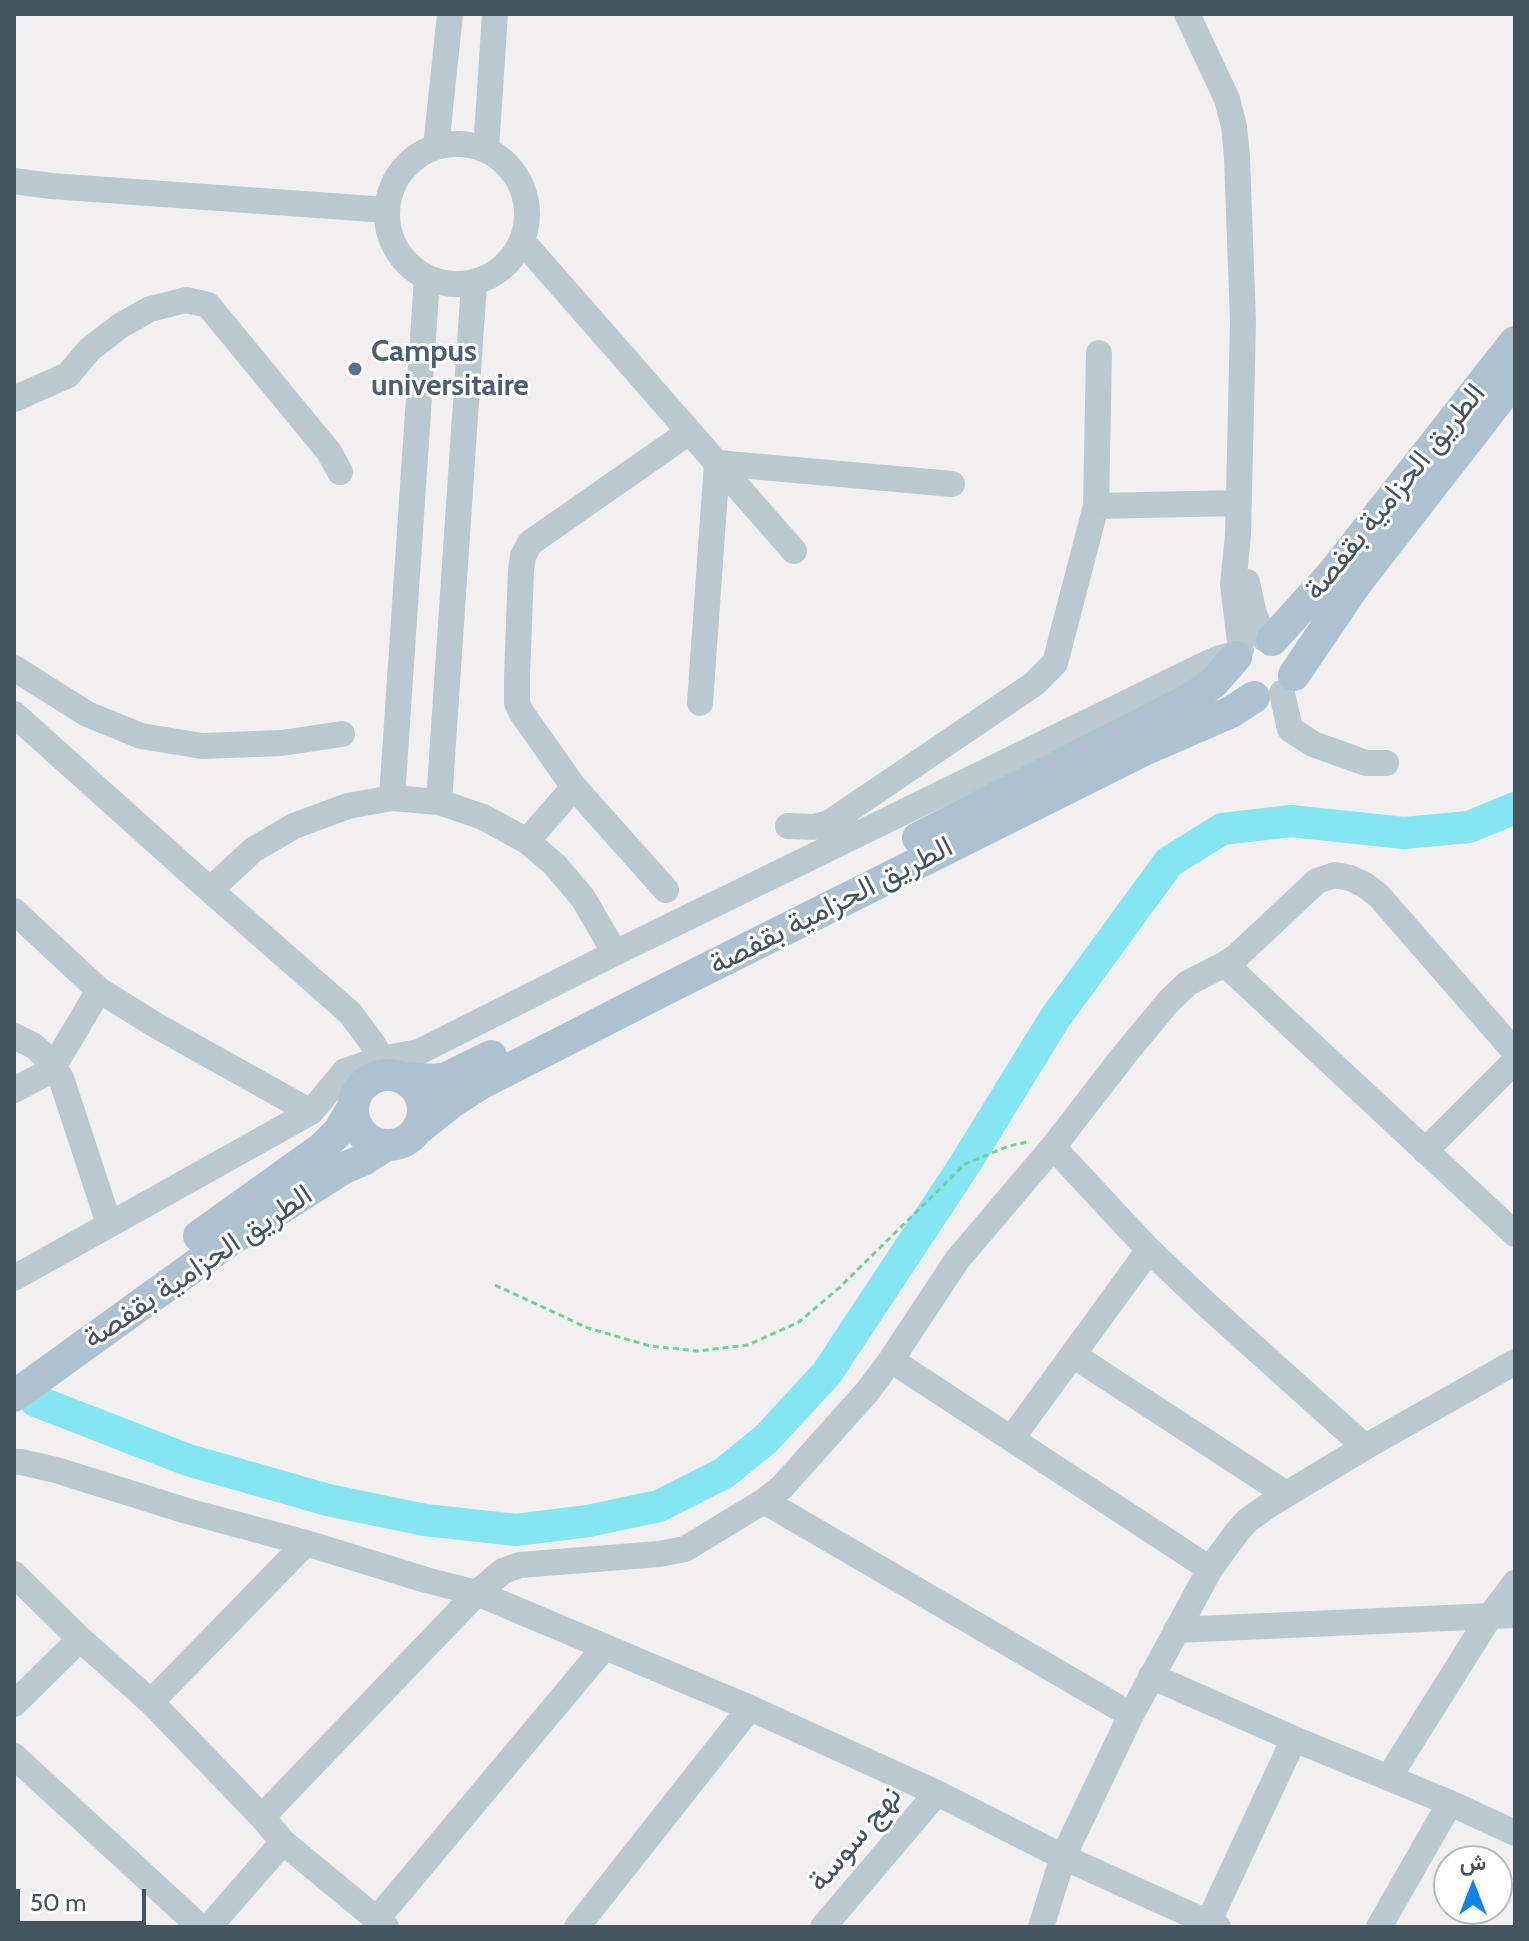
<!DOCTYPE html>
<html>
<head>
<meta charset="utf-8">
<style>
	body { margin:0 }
	#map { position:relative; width:1529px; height:1941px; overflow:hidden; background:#f1efef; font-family:Cabin,Vazirmatn,sans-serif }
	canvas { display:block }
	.frame { position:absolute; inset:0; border:16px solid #46545d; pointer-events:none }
	.north { position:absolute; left:1433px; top:1845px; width:80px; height:80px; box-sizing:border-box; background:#fff; border:2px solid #b5bbbe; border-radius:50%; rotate:0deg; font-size:22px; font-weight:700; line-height:32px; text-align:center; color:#46545d }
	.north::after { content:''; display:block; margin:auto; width:28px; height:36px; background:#0e83ec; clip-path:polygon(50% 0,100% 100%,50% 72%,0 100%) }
	.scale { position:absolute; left:16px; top:1889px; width:130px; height:36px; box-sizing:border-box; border:4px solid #46545d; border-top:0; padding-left:10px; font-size:24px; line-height:28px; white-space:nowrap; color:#46545d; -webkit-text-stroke:6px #fff; paint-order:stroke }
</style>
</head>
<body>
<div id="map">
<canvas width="1529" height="1941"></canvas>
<div class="frame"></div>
<div class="north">ش</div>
<div class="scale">50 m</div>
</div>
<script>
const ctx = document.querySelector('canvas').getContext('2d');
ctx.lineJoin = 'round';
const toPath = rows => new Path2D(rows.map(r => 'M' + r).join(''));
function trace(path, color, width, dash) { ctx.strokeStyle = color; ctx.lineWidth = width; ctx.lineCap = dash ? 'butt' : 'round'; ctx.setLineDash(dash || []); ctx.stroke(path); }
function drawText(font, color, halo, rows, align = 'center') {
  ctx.font = font + ' Cabin,Vazirmatn,sans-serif'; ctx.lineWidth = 6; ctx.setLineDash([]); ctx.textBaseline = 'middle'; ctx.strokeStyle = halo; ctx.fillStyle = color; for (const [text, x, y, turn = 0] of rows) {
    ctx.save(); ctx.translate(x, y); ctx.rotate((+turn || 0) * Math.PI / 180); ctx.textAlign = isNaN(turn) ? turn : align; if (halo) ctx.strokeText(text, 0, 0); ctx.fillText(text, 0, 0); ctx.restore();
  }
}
const river = toPath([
	[36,1401,188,1460,328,1500,425,1520,516,1530,588,1521,659,1506,724,1473,766,1439,827,1373,965,1164,1055,1018,1169,862,1222,829,1291,821,1404,833,1469,827,1515,808]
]);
const path = toPath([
	[495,1285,588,1328,650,1346,698,1351,748,1345,799,1322,840,1287,965,1164,1009,1146,1027,1142]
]);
const minor = toPath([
	[1187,14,1227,99,1234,126,1237,157,1243,322,1238,535,1233,585,1241,650],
	'387 214a70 70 0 1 1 140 0a70 70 0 1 1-140 0Z',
	[436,147,450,14],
	[486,150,495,14],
	[14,181,51,186,387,210],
	[523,242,794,551],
	[14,399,68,375,90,349,120,326,150,309,186,300,208,305,329,452,340,472],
	[1096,506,1239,503],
	[1247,582,1254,614,1265,639],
	[14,668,87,714,141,736,202,746,282,743,342,734],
	[1282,693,1290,729,1313,744,1366,763,1386,763],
	[700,703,717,463,952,484],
	[14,714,210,890,350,1013,373,1044,388,1072],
	[392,798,427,278],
	[439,802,474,283],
	[788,826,814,827,829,823,1034,684,1055,663,1096,506,1099,353],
	[527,841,574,787],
	[210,890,253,850,294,826,348,806,392,798,439,802,483,817,527,841,555,865,583,898,615,953],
	[666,890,574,787,521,712,517,703,517,677,521,570,523,556,530,543,689,432],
	[14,911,99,990,157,1026,311,1112],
	[1225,964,1515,1234],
	[14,1036,34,1046,48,1059,61,1078,109,1224],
	[54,1066,99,990],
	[14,1090,56,1068],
	[1053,1147,1149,1250,1207,1305,1365,1447],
	[1425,1151,1515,1061],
	[14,1278,311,1112,345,1071,381,1059,419,1052,615,953,1202,666,1220,658,1239,653],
	[1073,1355,1286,1494],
	[891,1360,1210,1569],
	[1012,1438,1149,1250],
	[14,1462,21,1462,56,1470,187,1511,306,1543,426,1580,477,1593,750,1708,937,1793,1063,1857,1218,1927],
	[764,1501,1131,1715],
	[14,1574,80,1639,151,1702,262,1817,283,1842,386,1927],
	[1176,1630,1515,1615],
	[1151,1676,1294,1739,1450,1803,1515,1833],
	[151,1702,306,1543],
	[14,1704,80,1639],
	[14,1756,200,1927],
	[1389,1777,1490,1616,1515,1583],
	[262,1817,477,1593,503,1571,520,1565,659,1554,685,1549,764,1501,782,1487,867,1392,891,1360,957,1260,1053,1147,1125,1054,1169,1001,1188,983,1225,964,1237,956,1317,881,1335,875,1350,878,1365,885,1379,896,1515,1052],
	[377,1919,604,1648],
	[1208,1923,1294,1739],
	[209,1927,283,1842],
	[577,1927,750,1708],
	[823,1927,937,1793],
	[1041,1927,1063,1857,1131,1715,1210,1569,1237,1532,1248,1520,1272,1503,1365,1447,1515,1362],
	[1379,1927,1450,1803]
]);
const major = toPath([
	[1272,640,1333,573,1515,342],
	[1294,675,1355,585,1515,379],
	[918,838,1192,698,1213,683,1236,657],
	'353 1110a35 35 0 1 1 70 0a35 35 0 1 1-70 0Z',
	[404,1078,434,1080,446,1078,491,1056],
	[417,1130,452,1102,480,1084,664,990,1146,749,1231,712,1254,697],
	[199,1236,322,1148,339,1131,352,1109],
	[14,1396,229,1241,344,1168,363,1160,386,1145]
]);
const markers = [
	[355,369,8,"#5c6f8a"]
];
const serviceNames = [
	["Campus",371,352],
	["universitaire",371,386]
];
const streetNames = [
	["الطريق الحزامية بقفصة",1395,492,-51],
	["الطريق الحزامية بقفصة",831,906,-27],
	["الطريق الحزامية بقفصة",198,1267,-34],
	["نهج سوسة",855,1839,-50]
];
trace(river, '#85e5f1', 32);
trace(path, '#70d299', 3, [6, 4]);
trace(minor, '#bcc8cf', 26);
trace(major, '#adc1cf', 32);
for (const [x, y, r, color] of markers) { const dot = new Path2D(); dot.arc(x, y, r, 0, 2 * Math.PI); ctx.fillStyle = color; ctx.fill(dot); trace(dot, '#fff', 3); }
drawText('bold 30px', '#4e5e75', '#fff', serviceNames, 'left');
drawText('30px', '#46545d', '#fff', streetNames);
</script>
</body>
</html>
